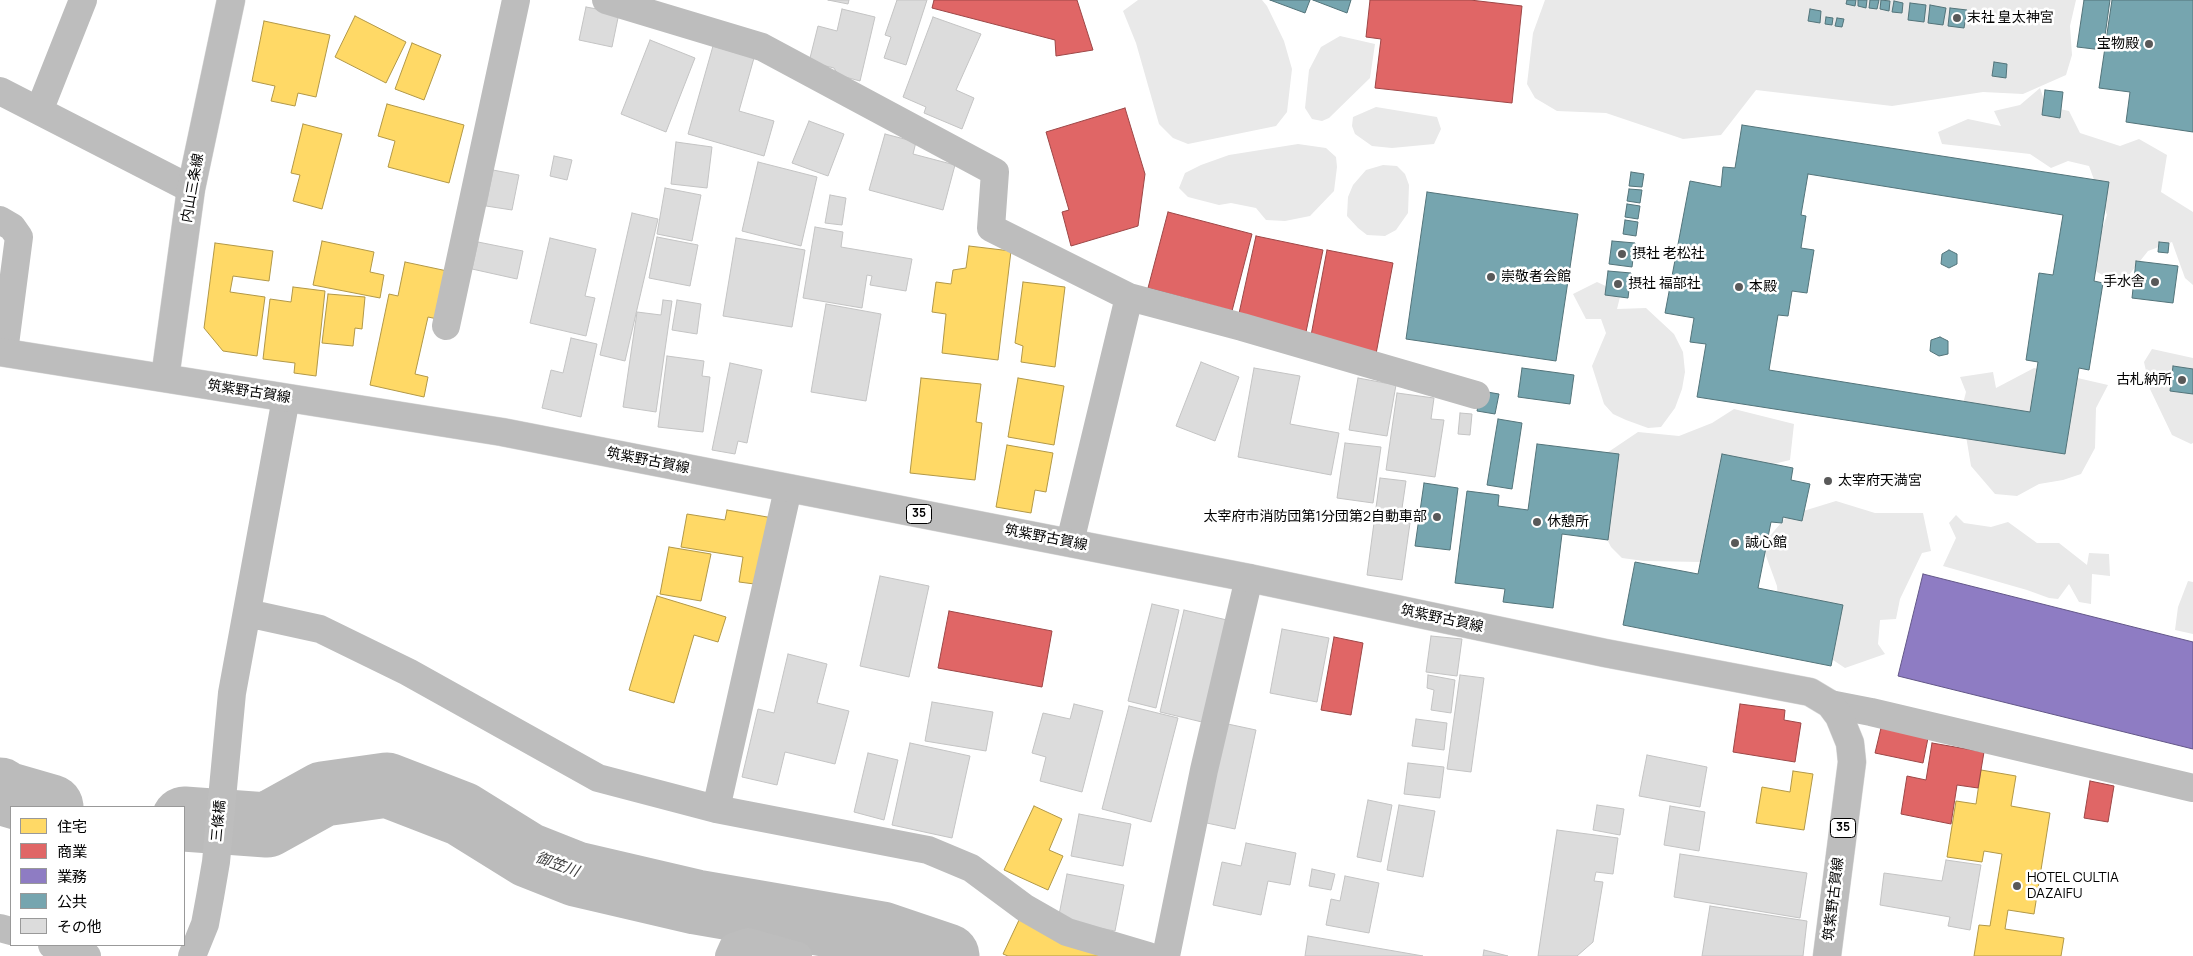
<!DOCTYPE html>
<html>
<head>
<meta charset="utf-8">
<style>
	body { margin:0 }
	#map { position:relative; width:2193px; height:956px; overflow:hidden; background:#fff; font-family:Manrope,"Noto Sans JP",sans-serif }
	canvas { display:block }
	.legend { position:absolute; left:10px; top:806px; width:175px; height:140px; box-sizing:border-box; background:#fff; border:1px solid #999; margin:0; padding:6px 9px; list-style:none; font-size:15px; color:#000 }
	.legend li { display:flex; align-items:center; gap:10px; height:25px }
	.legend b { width:25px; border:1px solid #999 }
</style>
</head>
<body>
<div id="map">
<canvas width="2193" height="956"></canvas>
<ul class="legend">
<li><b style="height:14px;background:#ffd966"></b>住宅</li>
<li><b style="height:14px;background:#e06666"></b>商業</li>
<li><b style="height:14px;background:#8e7cc3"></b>業務</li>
<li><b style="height:14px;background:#76a5af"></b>公共</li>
<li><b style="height:14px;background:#dcdcdc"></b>その他</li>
</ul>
</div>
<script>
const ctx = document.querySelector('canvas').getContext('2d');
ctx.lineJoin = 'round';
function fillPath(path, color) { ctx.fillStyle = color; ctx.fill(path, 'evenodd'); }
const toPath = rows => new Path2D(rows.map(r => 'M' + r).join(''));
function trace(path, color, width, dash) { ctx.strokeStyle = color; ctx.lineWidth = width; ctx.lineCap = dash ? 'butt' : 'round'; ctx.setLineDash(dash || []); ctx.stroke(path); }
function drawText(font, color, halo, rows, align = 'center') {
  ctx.font = font + ' Manrope,"Noto Sans JP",sans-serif'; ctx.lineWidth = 5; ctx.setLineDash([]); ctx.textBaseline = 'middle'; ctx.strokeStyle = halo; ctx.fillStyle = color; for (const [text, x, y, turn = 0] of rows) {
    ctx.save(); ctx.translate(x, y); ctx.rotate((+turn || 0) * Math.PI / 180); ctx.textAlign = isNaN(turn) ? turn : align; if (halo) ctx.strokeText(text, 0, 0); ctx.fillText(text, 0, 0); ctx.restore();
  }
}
const green = toPath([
	[1138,0,1262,0,1267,6,1284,41,1292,69,1287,112,1276,126,1188,144,1173,138,1159,124,1136,43,1123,11],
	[1545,0,2076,0,2070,26,2072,55,2066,75,2023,94,1983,92,1892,106,1756,90,1721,135,1683,139,1606,113,1557,111,1535,98,1527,84,1533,33],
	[1340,36,1375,44,1370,78,1329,118,1322,121,1312,119,1305,108,1309,70,1321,47],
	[2040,88,2046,106,2069,111,2080,133,2120,146,2139,139,2167,155,2161,192,2193,212,2193,285,2185,278,2172,242,2148,251,2121,285,2097,272,2090,264,2107,215,2089,166,2068,161,2051,168,2030,154,1942,144,1938,132,1968,119,2001,126,1994,111,2020,105],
	[1376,107,1437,117,1441,129,1434,144,1392,148,1372,146,1355,134,1352,126,1353,117],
	[1298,144,1326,148,1336,157,1337,167,1334,191,1310,216,1285,221,1266,220,1256,208,1231,203,1219,205,1188,197,1179,188,1185,173,1201,165,1229,155],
	[1383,165,1397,166,1405,174,1409,185,1408,213,1396,230,1385,236,1367,235,1358,228,1347,216,1348,197,1353,185,1366,170],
	[1597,282,1621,293,1617,309,1646,308,1674,334,1683,352,1685,372,1682,389,1675,408,1661,427,1648,428,1626,420,1613,414,1604,404,1592,366,1606,333,1601,319,1586,319,1573,294],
	[2152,349,2193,358,2193,443,2191,444,2172,435,2150,389,2144,362],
	[2034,368,2108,385,2096,408,2095,448,2081,474,2063,480,2039,484,2017,496,1995,494,1971,466,1966,436,1959,419,1966,392,1960,377,1993,372,1996,388],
	[1734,409,1794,424,1790,460,1728,475,1701,562,1644,561,1622,558,1611,547,1590,506,1595,461,1638,432,1679,436,1712,423],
	[1836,501,1875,513,1923,513,1931,551,1922,553,1900,599,1896,619,1880,620,1878,644,1885,654,1845,668,1812,646,1779,611,1777,586,1762,545,1787,516],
	[1956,515,1964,523,1991,527,2008,522,2037,543,2059,543,2087,565,2089,553,2109,554,2110,576,2092,574,2091,604,2079,602,2069,584,2058,599,2049,598,2027,590,1943,566,1956,538,1949,523],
	[2188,581,2193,582,2193,634,2175,630,2178,607]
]);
const homes = toPath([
	[355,16,406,42,386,83,335,57,355,16],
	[264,21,330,35,316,97,298,93,295,106,271,101,275,86,252,81,264,21],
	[412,43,441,55,424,100,395,89,412,43],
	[387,104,464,125,449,183,388,167,395,141,378,136,387,104],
	[303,124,342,134,322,209,293,201,300,175,291,173,303,124],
	[322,241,374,252,370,272,384,275,380,298,313,285,322,241],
	[215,243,273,251,269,281,233,276,230,292,265,297,257,356,223,351,204,328,215,243],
	[969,246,1011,251,998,360,942,353,946,314,932,312,936,282,951,284,953,270,966,268,969,246],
	[405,262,452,272,442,320,428,317,415,374,428,377,424,397,370,385,389,294,398,296,405,262],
	[1023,282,1065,287,1055,367,1021,362,1023,346,1015,343,1023,282],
	[293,287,325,291,316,376,294,373,295,363,263,359,270,299,291,302,293,287],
	[328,294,365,297,362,329,355,328,353,346,322,343,328,294],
	[921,378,981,384,976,422,982,423,975,480,910,473,921,378],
	[1018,378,1064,386,1054,445,1008,437,1018,378],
	[1007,445,1053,453,1046,492,1035,490,1031,513,996,507,1007,445],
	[727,510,773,518,762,585,739,582,743,557,681,547,687,514,725,520,727,510],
	[669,547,711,554,701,601,660,594,669,547],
	[657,596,726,617,718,642,694,635,674,703,629,690,657,596],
	[1981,770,2016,776,2011,806,2050,813,2034,914,2008,910,2005,929,2064,938,2061,956,1974,956,1979,925,1990,926,2002,854,1984,851,1982,862,1947,857,1956,801,1976,804,1981,770],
	[1793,771,1813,774,1804,830,1756,823,1762,787,1790,792,1793,771],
	[1034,806,1062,819,1049,850,1063,856,1048,890,1004,870,1034,806],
	[1020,918,1123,956,1008,956,1003,954,1020,918]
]);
const shops = toPath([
	[934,0,1077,0,1093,50,1056,56,1055,40,932,8,934,0],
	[1370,0,1470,0,1522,6,1512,103,1375,88,1381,39,1366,37,1370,0],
	[1125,108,1145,174,1138,226,1071,246,1062,212,1069,210,1046,132,1125,108],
	[1168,212,1252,234,1232,311,1148,288,1168,212],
	[1256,236,1323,250,1306,332,1238,318,1256,236],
	[1327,250,1393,263,1376,354,1310,341,1327,250],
	[949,611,1052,631,1042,687,938,668,949,611],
	[1334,637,1363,643,1351,715,1321,710,1334,637],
	[1740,704,1785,710,1784,720,1801,723,1795,762,1733,752,1740,704],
	[1881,728,1928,738,1923,763,1875,753,1881,728],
	[1932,743,1984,752,1978,788,1957,785,1951,824,1901,814,1907,776,1926,780,1932,743],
	[2090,781,2114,786,2108,822,2084,818,2090,781]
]);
const offices = toPath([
	[1923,574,2193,642,2193,749,1898,676,1923,574]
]);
const public = toPath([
	[1270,0,1310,0,1305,13,1270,0],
	[1313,0,1351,0,1347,13,1313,0],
	[1847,0,1856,0,1855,6,1846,4,1847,0],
	[1858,0,1867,0,1866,8,1858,6,1858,0],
	[1870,0,1879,0,1877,9,1869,8,1870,0],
	[1881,0,1890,1,1889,11,1880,9,1881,0],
	[2084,0,2110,0,2103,50,2077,47,2084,0],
	[2112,0,2193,0,2193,132,2126,122,2130,92,2099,88,2112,0],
	[1894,1,1903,3,1902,13,1892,12,1894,1],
	[1910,3,1926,5,1924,22,1908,20,1910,3],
	[1930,5,1946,8,1943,25,1928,23,1930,5],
	[1950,8,1967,10,1964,28,1948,26,1950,8],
	[1810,9,1821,11,1820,23,1808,21,1810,9],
	[1826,17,1833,18,1832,25,1825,24,1826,17],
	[1837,18,1844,19,1842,27,1835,26,1837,18],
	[1994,62,2007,64,2006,78,1992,76,1994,62],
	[2045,90,2063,92,2060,118,2042,115,2045,90],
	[1742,125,2109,182,2094,281,2103,283,2089,370,2079,368,2065,454,1697,397,1706,344,1690,342,1694,318,1665,313,1690,181,1721,187,1723,167,1735,168,1742,125],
	[1808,174,2063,215,2053,275,2039,273,2026,360,2038,362,2030,412,1769,370,1778,315,1788,316,1792,291,1807,293,1814,250,1801,248,1806,216,1801,215,1808,174],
	[1631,172,1644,174,1642,187,1629,186,1631,172],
	[1629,189,1642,190,1640,203,1627,201,1629,189],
	[1427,192,1578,214,1556,361,1406,339,1427,192],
	[1627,204,1640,206,1638,219,1625,217,1627,204],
	[1625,220,1638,222,1636,236,1623,234,1625,220],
	[1612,241,1635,243,1632,267,1609,264,1612,241],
	[2159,242,2169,243,2168,253,2158,252,2159,242],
	[1949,250,1957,254,1957,264,1949,268,1941,264,1942,254,1949,250],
	[2136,261,2178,266,2173,303,2132,298,2136,261],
	[1608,271,1631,273,1628,298,1605,295,1608,271],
	[1940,337,1948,341,1948,354,1939,356,1930,351,1931,340,1940,337],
	[2173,366,2193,369,2193,394,2170,391,2173,366],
	[1522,368,1574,375,1570,404,1518,397,1522,368],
	[1481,391,1499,394,1495,414,1477,411,1481,391],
	[1498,419,1522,423,1512,489,1487,485,1498,419],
	[1537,444,1619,454,1608,540,1562,534,1553,608,1503,602,1505,589,1455,583,1467,491,1499,495,1498,506,1528,510,1537,444],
	[1722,454,1793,468,1791,480,1810,484,1802,521,1783,517,1782,523,1771,522,1758,588,1843,605,1831,666,1623,625,1635,562,1698,574,1722,454],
	[1424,483,1458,488,1450,550,1415,546,1424,483]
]);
const river = toPath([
	[0,790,6,794,51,807],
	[184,819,267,825,323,794,387,785,462,814,528,855,576,874,696,902,882,934,947,956]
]);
const building = toPath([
	[828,0,849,0,848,4,828,0],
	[897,0,927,0,906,65,884,58,891,37,885,35,897,0],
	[586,7,619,13,612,47,579,40,586,7],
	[842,9,875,17,860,81,838,75,834,68,809,62,818,26,837,31,842,9],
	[933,17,981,34,956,90,974,98,962,129,924,113,926,107,903,97,933,17],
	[650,40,695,58,666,132,621,114,650,40],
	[713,46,754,58,739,111,774,121,764,156,688,134,713,46],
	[809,121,844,134,828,176,792,163,809,121],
	[885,134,916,142,913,154,955,165,943,210,869,190,885,134],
	[676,142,712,147,707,188,671,184,676,142],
	[554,156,572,160,567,180,550,176,554,156],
	[758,162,817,177,801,246,742,231,758,162],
	[493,170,519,175,512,210,486,206,493,170],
	[665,188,701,195,692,241,657,234,665,188],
	[830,195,846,198,842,225,825,223,830,195],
	[632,213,658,219,625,361,600,355,632,213],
	[815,227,843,232,841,247,912,259,906,291,870,285,872,276,867,275,862,308,803,298,815,227],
	[657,237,698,245,690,286,649,278,657,237],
	[550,238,596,249,585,296,595,298,586,336,530,323,550,238],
	[736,238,805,250,792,327,723,316,736,238],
	[478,242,523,251,517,279,472,269,478,242],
	[663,300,672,301,656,412,623,407,637,312,661,315,663,300],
	[677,300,701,304,697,334,672,330,677,300],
	[826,304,881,314,866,401,811,392,826,304],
	[571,338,597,344,581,417,542,408,551,370,563,373,571,338],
	[667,356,704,361,702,376,710,377,703,432,658,427,667,356],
	[1201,362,1239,377,1215,441,1176,426,1201,362],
	[730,363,762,370,747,443,738,441,735,454,712,450,730,363],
	[1254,368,1300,376,1290,424,1339,433,1331,475,1238,457,1254,368],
	[1358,378,1396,385,1387,436,1349,430,1358,378],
	[1397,393,1434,398,1431,419,1444,420,1435,477,1386,470,1397,393],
	[1460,413,1472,414,1470,435,1458,434,1460,413],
	[1345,443,1381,447,1373,503,1337,498,1345,443],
	[1380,478,1406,481,1400,522,1410,523,1402,580,1367,575,1380,478],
	[880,576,929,586,909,677,860,666,880,576],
	[1152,604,1179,610,1156,708,1128,701,1152,604],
	[1184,610,1227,620,1202,722,1160,712,1184,610],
	[1282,629,1329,638,1317,702,1270,693,1282,629],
	[1431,636,1462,639,1457,676,1426,672,1431,636],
	[788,654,827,664,817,703,849,711,835,764,785,752,777,785,742,777,758,709,774,713,788,654],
	[1428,675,1455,680,1451,713,1431,710,1434,690,1427,688,1428,675],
	[1460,675,1484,678,1471,772,1447,769,1460,675],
	[932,702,993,712,986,751,925,741,932,702],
	[1074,704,1103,711,1082,792,1040,781,1046,757,1032,753,1043,713,1070,719,1074,704],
	[1129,706,1178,718,1151,822,1102,809,1129,706],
	[1416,719,1447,723,1444,750,1412,746,1416,719],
	[1223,723,1256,730,1235,829,1202,822,1223,723],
	[910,743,970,756,952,838,892,825,910,743],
	[868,753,898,760,884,820,854,812,868,753],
	[1647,755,1707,767,1700,807,1639,796,1647,755],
	[1408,763,1444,767,1440,798,1404,794,1408,763],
	[1368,800,1392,805,1381,862,1357,857,1368,800],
	[1399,805,1435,811,1423,877,1387,870,1399,805],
	[1597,805,1624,809,1620,835,1593,830,1597,805],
	[1670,806,1705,812,1699,851,1664,845,1670,806],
	[1079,814,1131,824,1123,866,1071,856,1079,814],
	[1557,830,1618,838,1613,874,1596,872,1594,881,1603,882,1593,942,1577,956,1538,956,1557,830],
	[1246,843,1296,853,1290,885,1268,881,1261,915,1213,905,1222,862,1241,866,1246,843],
	[1680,854,1807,873,1800,918,1674,897,1680,854],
	[1946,860,1981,865,1970,930,1948,926,1950,917,1880,905,1884,873,1942,881,1946,860],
	[1312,869,1335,874,1331,890,1309,886,1312,869],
	[1067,874,1124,885,1115,931,1058,920,1067,874],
	[1345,876,1379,883,1369,933,1326,925,1331,899,1340,901,1345,876],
	[1710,906,1807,921,1803,956,1702,956,1710,906],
	[1308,936,1423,956,1305,956,1308,936],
	[1484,950,1508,956,1483,956,1484,950]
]);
const minor = toPath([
	[606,0,762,47,995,172,991,228,1129,297,1242,327,1476,395],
	[0,91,191,189],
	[39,111,83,0],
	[0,220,12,227,19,237,4,352],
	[446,326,516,0],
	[1070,542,1129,297],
	[247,613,320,629,408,672,598,778,716,809,928,850,971,868,1025,908,1067,932,1148,956],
	[1830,704,1871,712,2193,788],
	[716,809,788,489],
	[0,928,11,931],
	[52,945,87,956],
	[192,956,205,924,210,897,216,862,232,693,286,398],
	[729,956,733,947,748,942,798,956],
	[1166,956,1204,770,1249,578]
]);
const major = toPath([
	[0,352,502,432,1249,578,1605,653,1810,692,1830,704,1839,716,1850,743,1852,762,1827,956],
	[165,378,191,189,231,0]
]);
const markers = [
	[1957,18,5,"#595959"],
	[2149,44,5,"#595959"],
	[1622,254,5,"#595959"],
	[1491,277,5,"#595959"],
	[2155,282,5,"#595959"],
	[1618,284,5,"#595959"],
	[1739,287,5,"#595959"],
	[2182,380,5,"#595959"],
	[1828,481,5,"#595959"],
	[1437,517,5,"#595959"],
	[1537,522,5,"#595959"],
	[1735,543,5,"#595959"],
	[2017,886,5,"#595959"]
];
const shields = [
	[919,514,25],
	[1843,828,25]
];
const shieldNames = [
	["35",919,514],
	["35",1843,828]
];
const poiNames = [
	["末社 皇太神宮",1967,18],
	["宝物殿",2139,44,"right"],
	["摂社 老松社",1632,254],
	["崇敬者会館",1501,277],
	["手水舎",2145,282,"right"],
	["摂社 福部社",1628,284],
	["本殿",1749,287],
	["古札納所",2172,380,"right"],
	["太宰府天満宮",1838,481],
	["太宰府市消防団第1分団第2自動車部",1427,517,"right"],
	["休憩所",1547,522],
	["誠心館",1745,543],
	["HOTEL CULTIA",2027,878],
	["DAZAIFU",2027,894]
];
const streetNames = [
	["内山三条線",193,188,-80],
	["筑紫野古賀線",249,392,9],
	["筑紫野古賀線",648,461,11],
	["筑紫野古賀線",1046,538,11],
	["筑紫野古賀線",1442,619,12],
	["三條橋",219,821,-85],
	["筑紫野古賀線",1834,899,-83]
];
const waterNames = [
	["御笠川",557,865,20]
];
fillPath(green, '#e9e9e9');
fillPath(homes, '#ffd966');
trace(homes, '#b29847', 1);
fillPath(shops, '#e06666');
trace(shops, '#9d4747', 1);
fillPath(offices, '#8e7cc3');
trace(offices, '#635788', 1);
fillPath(public, '#76a5af');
trace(public, '#53747a', 1);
trace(river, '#bbb', 65);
fillPath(building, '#dcdcdc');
trace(building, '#c4c4c4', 1);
trace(major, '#dbdbdb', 29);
trace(minor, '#bdbdbd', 28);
trace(major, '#bdbdbd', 28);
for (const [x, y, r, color] of markers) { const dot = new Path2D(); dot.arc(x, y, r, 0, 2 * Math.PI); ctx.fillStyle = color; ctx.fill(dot); trace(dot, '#fff', 2); }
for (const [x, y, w] of shields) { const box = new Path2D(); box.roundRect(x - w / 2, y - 9.5, w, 19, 4); ctx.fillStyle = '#fff'; ctx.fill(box); trace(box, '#000', 1); }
drawText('bold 12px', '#000', null, shieldNames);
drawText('14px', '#000', '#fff', poiNames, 'left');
drawText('14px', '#000', '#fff', streetNames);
drawText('italic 15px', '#3f3f3f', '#fff', waterNames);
</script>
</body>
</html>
